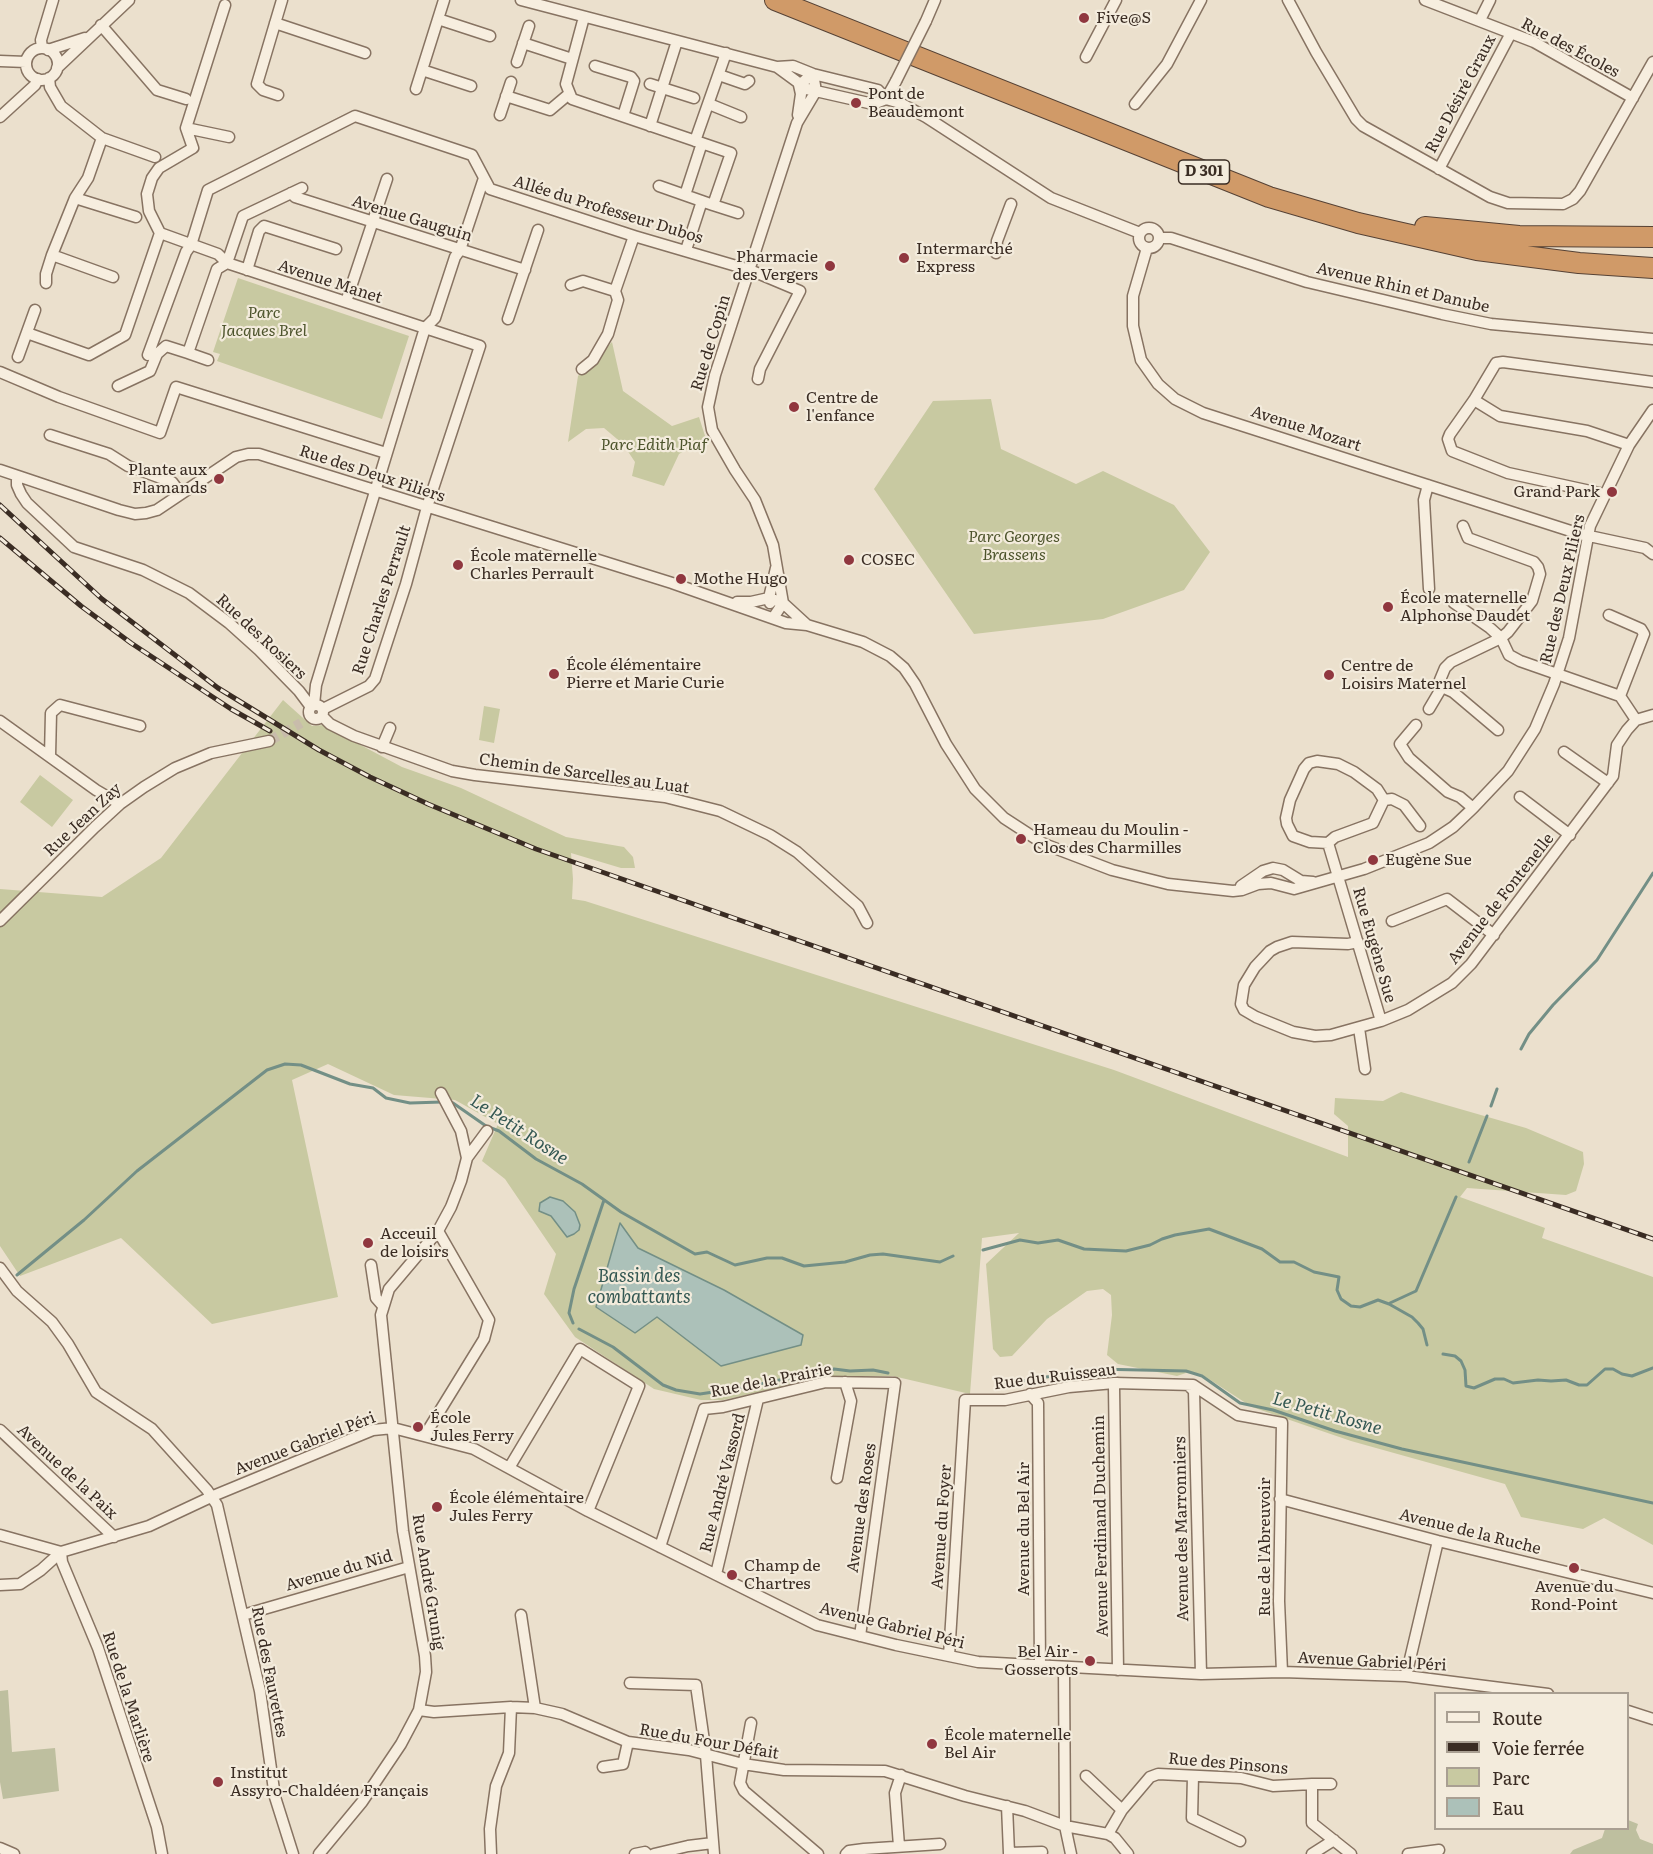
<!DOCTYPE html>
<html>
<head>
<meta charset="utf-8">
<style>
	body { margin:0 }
	#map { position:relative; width:1653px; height:1854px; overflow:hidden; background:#ebe0cd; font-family:Literata,serif }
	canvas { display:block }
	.legend { position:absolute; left:1434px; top:1692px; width:195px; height:138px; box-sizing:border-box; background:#f3ebdc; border:2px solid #a99f92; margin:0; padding:8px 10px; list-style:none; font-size:18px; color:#3a2c23 }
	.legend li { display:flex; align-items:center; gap:12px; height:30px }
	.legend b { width:30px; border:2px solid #a99f92 }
</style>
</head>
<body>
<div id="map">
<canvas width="1653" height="1854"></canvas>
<ul class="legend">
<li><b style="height:8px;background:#f7eedf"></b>Route</li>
<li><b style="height:8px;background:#3a2c23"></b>Voie ferrée</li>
<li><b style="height:16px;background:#c8c9a1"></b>Parc</li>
<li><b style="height:16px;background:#acc1b9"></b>Eau</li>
</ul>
</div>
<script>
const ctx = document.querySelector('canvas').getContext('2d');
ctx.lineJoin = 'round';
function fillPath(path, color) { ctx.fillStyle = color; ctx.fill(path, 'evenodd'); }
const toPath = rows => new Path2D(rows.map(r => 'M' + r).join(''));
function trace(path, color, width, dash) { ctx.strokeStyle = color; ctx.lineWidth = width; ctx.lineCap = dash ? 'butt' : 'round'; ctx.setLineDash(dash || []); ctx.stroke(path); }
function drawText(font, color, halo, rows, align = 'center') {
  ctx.font = font + ' Literata,serif'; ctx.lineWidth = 4.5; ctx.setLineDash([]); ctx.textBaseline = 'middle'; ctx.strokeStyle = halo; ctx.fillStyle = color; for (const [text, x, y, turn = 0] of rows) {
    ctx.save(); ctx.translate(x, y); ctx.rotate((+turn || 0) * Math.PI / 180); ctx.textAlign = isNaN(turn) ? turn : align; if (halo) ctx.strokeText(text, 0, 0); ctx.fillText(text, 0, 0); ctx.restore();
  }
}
const green = toPath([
	[238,278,409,336,382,419,217,361,220,354,213,352],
	[612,342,623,391,672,426,699,417,706,439,679,454,664,486,632,476,635,462,623,444,604,428,586,429,568,442,578,376],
	[991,399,1001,449,1076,484,1103,471,1174,505,1210,552,1184,590,1103,619,974,634,874,489,933,401],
	[283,700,312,726,323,725,402,767,461,788,566,837,624,847,633,857,635,868,621,868,571,853,573,879,572,899,585,901,1114,1070,1348,1157,1348,1126,1334,1114,1335,1098,1383,1101,1401,1092,1526,1128,1583,1152,1584,1164,1576,1191,1566,1195,1467,1188,1460,1197,1545,1228,1542,1238,1653,1277,1653,1545,1604,1518,1583,1529,1521,1517,1505,1484,1351,1441,1252,1407,1201,1374,1186,1373,1177,1376,1118,1364,1107,1355,1112,1315,1111,1295,1103,1289,1087,1291,1047,1319,1012,1356,1000,1357,993,1349,986,1264,1019,1233,982,1238,970,1394,893,1376,830,1377,723,1400,701,1400,654,1389,575,1337,544,1294,556,1254,505,1179,482,1161,498,1124,455,1100,394,1095,328,1064,292,1080,338,1297,212,1324,121,1238,20,1276,0,1246,0,889,102,897,161,858],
	[484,706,500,709,494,743,479,740],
	[40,775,73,800,52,827,20,802]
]);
const cemetery = toPath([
	[8,1690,12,1752,55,1748,59,1791,3,1799,0,1782,0,1691],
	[1628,1820,1638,1824,1636,1830,1640,1839,1653,1844,1653,1854,1570,1854,1573,1850,1602,1838,1605,1829,1628,1828]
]);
const water = toPath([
	[550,1197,563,1201,575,1212,580,1225,579,1230,574,1234,567,1237,551,1216,539,1211,540,1203,550,1197],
	[620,1223,638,1248,724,1290,803,1335,801,1345,721,1366,657,1317,635,1333,596,1307,620,1223]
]);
const stream = toPath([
	[1521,1049,1529,1034,1553,1005,1597,960,1653,873],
	[449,1102,453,1103,486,1126,499,1131,536,1159,582,1184,621,1212,695,1254,707,1252,735,1265,767,1258,782,1258,804,1266,845,1262,870,1255,883,1254,940,1262,953,1256],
	[1491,1106,1497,1089],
	[1469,1162,1487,1116],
	[983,1250,1020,1240,1038,1243,1058,1240,1084,1249,1126,1251,1150,1245,1162,1239,1175,1235,1209,1229,1262,1249,1280,1262,1294,1262,1314,1272,1339,1277,1337,1290,1341,1299,1351,1306,1360,1307,1378,1300,1389,1304,1412,1317,1418,1323,1423,1329,1427,1345],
	[17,1275,84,1220,137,1171,267,1070,285,1064,301,1065,350,1084,373,1088,386,1098,410,1103,442,1102],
	[1390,1303,1416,1291,1456,1197],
	[573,1323,569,1313,574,1289,604,1200],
	[579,1329,613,1347,663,1385,676,1390,700,1394,740,1388,834,1369,850,1371,873,1370,888,1373],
	[1443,1354,1455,1356,1461,1361,1465,1370,1466,1386,1474,1388,1495,1379,1504,1379,1513,1383,1538,1380,1551,1381,1566,1380,1579,1385,1587,1385,1605,1369,1613,1369,1622,1374,1632,1376,1653,1368],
	[998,1385,1095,1369,1186,1371,1202,1376,1240,1403,1273,1410,1335,1431,1402,1449,1653,1503]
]);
const streetTunnel = toPath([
	[269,741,301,723]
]);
const street = toPath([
	[521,0,777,67,793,66,813,74,878,90,886,99],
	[1288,0,1316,52,1356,119,1363,126,1490,197,1508,203,1563,204,1573,199,1580,191,1653,62],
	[1425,0,1534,42,1633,98],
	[225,5,186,128,229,137],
	[584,17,566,84,572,99,731,153,713,205,738,213],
	[438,19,490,36],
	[1480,20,1490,0],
	[926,21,935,0],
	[275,23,365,53],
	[101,25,157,90,186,99],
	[523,43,572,59],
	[42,48,41,40,53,0],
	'26 64a16 16 0 1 1 32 0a16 16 0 1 1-32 0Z',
	[48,50,85,38],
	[1086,57,1116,0],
	[0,61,26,62],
	[517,62,529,26],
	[595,66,631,77,634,81,623,116],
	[777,67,807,89,873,104,886,99],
	[57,68,129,0],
	[422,70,471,86],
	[719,75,745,84,749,81],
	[49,78,50,87,61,106,102,138,155,157],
	[650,84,694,98],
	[416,89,444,0],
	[278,95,263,90,257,84,282,0],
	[506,96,550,110,569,94],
	[886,99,900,103,926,117,1051,198,1140,233],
	[886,99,896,81],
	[709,104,741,117],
	[1135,104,1167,64,1201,0],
	[500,115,511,82],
	[798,115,801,94,799,85,813,74,816,91],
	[0,117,35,85,38,79],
	[650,126,677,41],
	[186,128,193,148,159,168,152,178,147,194,149,211,160,233,218,254,227,263,480,346,427,507,406,584,375,679,369,686,323,709],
	[102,138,88,178,75,198,136,217],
	[695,141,726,53],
	[1439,169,1511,33],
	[659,186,713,205],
	[291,193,295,197,525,270],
	[685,195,702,143],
	[75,198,52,255,113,277],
	'1139 238a10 10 0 1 1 20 0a10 10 0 1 1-20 0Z',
	[1159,238,1171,238,1307,282,1442,314,1491,324,1653,339],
	[1147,248,1133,296,1133,326,1141,360,1158,384,1175,399,1203,413,1580,534,1645,548,1653,554],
	[686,250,702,201],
	[996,253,997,241,1011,204],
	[227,263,243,216,302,188],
	[247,270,259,231,264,226,336,249],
	[46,283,46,274,52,255],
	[571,285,583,281,615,291],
	[346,302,387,179],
	[508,319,538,230],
	[27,333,89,355,125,335,160,233],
	[148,355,186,252,191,245,208,190,355,116,472,155,490,189,634,236,750,270,800,291,760,369,758,379],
	[18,357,35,310],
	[208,360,188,353,217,269,227,263],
	[582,369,593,360,608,334,618,300,615,291,634,236],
	[0,372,59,397,160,433,176,387,386,453],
	[118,386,150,371,157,354,166,346,188,353],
	[1474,400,1500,416,1587,431,1629,445],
	[50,435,109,454,128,466,172,482,181,494],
	[0,470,119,510,135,514,146,513,157,510,236,457,248,454,259,454,672,583,786,623,807,625,863,642,890,656,904,668,915,684,946,744,975,789,1004,818,1044,844,1112,870,1168,884,1233,891,1242,890,1258,884,1271,883,1294,889,1364,869,1429,843,1453,827,1473,808,1508,771,1535,729,1554,684,1569,638,1590,526,1629,445,1653,410],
	[17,477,17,485,21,494,27,503,74,547,143,570,189,593,229,623,259,650,299,691,311,707],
	[1428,485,1424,500,1429,589],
	[1604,494,1508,473,1452,451,1448,439,1450,434,1474,400,1496,363,1503,362,1653,382],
	[1463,526,1468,538,1534,562,1538,567,1540,574,1532,601,1508,632,1501,638,1451,662,1445,668,1440,680,1442,687,1453,692,1498,730],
	[737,602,751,602,769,598,783,603,807,625],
	[770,603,769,598,776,568],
	[1454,603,1490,628,1501,638,1509,655,1520,661,1620,696,1636,720],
	[1609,615,1641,629,1644,634,1620,696],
	[773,618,783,603,773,545,755,500,735,470,712,430,708,407,715,375,797,123,816,91],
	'309 712a7 7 0 1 1 14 0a7 7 0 1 1-14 0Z',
	[314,705,316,685,425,328,435,318,455,257,460,250,484,178],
	[1429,709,1442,687],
	[322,716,330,724,354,736,452,771,475,775,665,797,720,811,770,835,797,852,858,906,867,923],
	[0,721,96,790,120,804],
	[1400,744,1409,758,1448,792,1460,797,1473,808],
	[1400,744,1416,725],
	[382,747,390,728],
	[1564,752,1608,783],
	[50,756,51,713,60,705,140,726],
	[1520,797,1570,835],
	[1384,800,1392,799,1404,805,1420,826],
	[1328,843,1310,842,1293,836,1287,824,1286,818,1290,800,1304,769,1309,763,1317,761,1338,764,1354,772,1377,789,1384,800,1373,823,1335,837,1328,843,1381,1021],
	[1241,886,1263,871,1273,868,1283,870,1301,881,1313,882],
	[0,921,95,827,120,804,144,787,175,768,211,753,269,741],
	[1392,921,1447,899,1494,935],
	[1358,942,1348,944,1292,942,1277,947,1270,951,1255,967,1244,985,1241,1004,1244,1010,1256,1017,1293,1032,1315,1036,1331,1035,1381,1021,1408,1010,1452,983,1471,964,1613,776,1617,745,1627,730,1636,720,1653,715],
	[1359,1028,1365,1069],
	[441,1093,461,1131,467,1158],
	[371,1265,376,1298,383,1306],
	[0,1268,17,1291,52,1322,68,1344,96,1392,152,1429,207,1490,217,1505,260,1691,275,1797,293,1854],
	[1117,1383,1114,1387,1118,1670],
	[1188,1385,1194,1391,1201,1674],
	[1030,1394,1038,1403,1040,1666],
	[0,1430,114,1537],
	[425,1435,484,1339,489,1320,438,1231],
	[509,1468,580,1349,639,1386,588,1511],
	[837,1478,851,1401,845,1382],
	[1280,1499,1438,1541,1653,1593],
	[0,1535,61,1552,149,1526,213,1496,373,1430,393,1428,474,1449,588,1511,817,1625,896,1645,978,1662,1201,1674,1282,1672,1406,1676,1548,1694],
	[660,1547,704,1409,723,1407,826,1382,895,1383,860,1636],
	[61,1552,62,1562,98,1648,157,1827,162,1854],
	[716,1574,758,1399],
	[0,1585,20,1584,41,1570,61,1552],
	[243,1615,409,1567],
	[521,1615,535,1708],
	[949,1656,965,1400,1005,1400,1069,1387,1114,1383,1193,1385,1238,1415,1282,1423,1279,1601,1282,1672],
	[1064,1668,1065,1826,1071,1854],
	[1406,1676,1438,1541],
	[630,1683,696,1685,706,1755,714,1854],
	[419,1710,434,1712,511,1707,535,1708,562,1714,628,1742,689,1750,743,1764,784,1770,885,1771,965,1796,1025,1811,1065,1826,1108,1834,1122,1810,1150,1777,1158,1774,1241,1778,1273,1786,1312,1784],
	[1628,1711,1653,1719],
	[751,1723,740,1783,744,1791,818,1854],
	[603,1767,623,1764,628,1742],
	[1086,1776,1122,1810],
	[1193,1776,1192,1818,1240,1841],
	[1331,1784,1312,1784,1312,1823,1351,1854],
	[1007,1806,1009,1853,1042,1852],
	[1108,1834,1115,1838,1128,1854],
	[899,1846,895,1793,901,1775],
	[0,1848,14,1854],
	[319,1854,362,1802,401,1744,419,1710,426,1672,425,1656,403,1531,381,1315,389,1289,438,1231,451,1207,461,1181,467,1158,487,1131],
	[491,1854,490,1829,496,1786,509,1753,511,1707],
	[635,1854,645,1852,647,1854],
	[654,1854,688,1846,713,1843],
	[846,1854,849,1851,864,1849,940,1844],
	[1312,1854,1334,1840],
	[1408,1854,1439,1850]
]);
const highway = toPath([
	[775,0,1269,197,1358,223,1477,250,1579,263,1653,268],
	[1425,227,1519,236,1653,237]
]);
const rail = toPath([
	[0,505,102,599,218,688,319,750,370,777,428,804,536,849,1653,1239],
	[0,538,81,606,131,643,231,709,270,731]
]);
const streetBridge = toPath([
	[896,81,926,21]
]);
const markers = [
	[1084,18,6,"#90373f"],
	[856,103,6,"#90373f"],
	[904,258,6,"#90373f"],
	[830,266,6,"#90373f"],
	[794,407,6,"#90373f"],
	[219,479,6,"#90373f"],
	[1612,492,6,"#90373f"],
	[849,560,6,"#90373f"],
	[458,565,6,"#90373f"],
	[681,579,6,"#90373f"],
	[1388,607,6,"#90373f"],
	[554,674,6,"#90373f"],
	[1329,675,6,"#90373f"],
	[1021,839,6,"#90373f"],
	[1373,860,6,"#90373f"],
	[368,1243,6,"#90373f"],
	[418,1427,6,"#90373f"],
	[437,1507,6,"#90373f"],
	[1574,1568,6,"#90373f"],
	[732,1575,6,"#90373f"],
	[1090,1661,6,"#90373f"],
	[932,1744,6,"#90373f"],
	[218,1782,6,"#90373f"]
];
const shields = [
	[1204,172,51]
];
const shieldNames = [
	["D 301",1204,172]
];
const poiNames = [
	["Five@S",1096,18],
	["Pont de",868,94],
	["Beaudemont",868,112],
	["Intermarché",916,249],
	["Express",916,267],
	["Pharmacie",818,257,"right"],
	["des Vergers",818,275,"right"],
	["Centre de",806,398],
	["l'enfance",806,416],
	["Plante aux",207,470,"right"],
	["Flamands",207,488,"right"],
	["Grand Park",1600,492,"right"],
	["École maternelle",470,556],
	["Charles Perrault",470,574],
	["COSEC",861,560],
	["Mothe Hugo",693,579],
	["École maternelle",1400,598],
	["Alphonse Daudet",1400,616],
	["École élémentaire",566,665],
	["Pierre et Marie Curie",566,683],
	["Centre de",1341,666],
	["Loisirs Maternel",1341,684],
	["Hameau du Moulin -",1033,830],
	["Clos des Charmilles",1033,848],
	["Eugène Sue",1385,860],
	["Acceuil",380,1234],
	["de loisirs",380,1252],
	["École",430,1418],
	["Jules Ferry",430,1436],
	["École élémentaire",449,1498],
	["Jules Ferry",449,1516],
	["Champ de",744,1566],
	["Chartres",744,1584],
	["Avenue du",1574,1587,"center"],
	["Rond-Point",1574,1605,"center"],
	["Bel Air -",1078,1652,"right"],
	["Gosserots",1078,1670,"right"],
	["École maternelle",944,1735],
	["Bel Air",944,1753],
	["Institut",230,1773],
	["Assyro-Chaldéen Français",230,1791]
];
const streetNames = [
	["Rue des Écoles",1570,48,28],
	["Rue Désiré Graux",1461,94,-62],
	["Allée du Professeur Dubos",608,210,17],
	["Avenue Gauguin",412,219,17],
	["Avenue Manet",330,282,18],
	["Avenue Rhin et Danube",1403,288,13],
	["Rue de Copin",711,343,-73],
	["Avenue Mozart",1306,429,18],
	["Rue des Deux Piliers",372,474,18],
	["Rue des Deux Piliers",1563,589,-77],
	["Rue Charles Perrault",382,600,-72],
	["Rue des Rosiers",261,637,43],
	["Chemin de Sarcelles au Luat",584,774,8],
	["Rue Jean Zay",83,820,-43],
	["Avenue de Fontenelle",1501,899,-52],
	["Rue Eugène Sue",1374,945,74],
	["Rue du Ruisseau",1055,1377,-7],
	["Rue de la Prairie",771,1381,-11],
	["Avenue Gabriel Péri",305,1444,-21],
	["Avenue de la Paix",67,1472,43],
	["Rue André Vassord",723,1483,-76],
	["Avenue des Roses",862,1508,-82],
	["Avenue Ferdinand Duchemin",1101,1526,-91],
	["Avenue du Foyer",942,1527,-86],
	["Avenue du Bel Air",1024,1529,-90],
	["Avenue des Marronniers",1182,1529,-91],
	["Avenue de la Ruche",1470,1532,14],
	["Rue de l'Abreuvoir",1265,1547,-90],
	["Avenue du Nid",339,1571,-16],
	["Rue André Grunig",428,1582,81],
	["Avenue Gabriel Péri",892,1626,14],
	["Avenue Gabriel Péri",1372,1662,3],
	["Rue des Fauvettes",269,1672,79],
	["Rue de la Marlière",128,1697,72],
	["Rue du Four Défait",709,1742,10],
	["Rue des Pinsons",1228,1764,5]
];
const parkNames = [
	["Parc",264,313],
	["Jacques Brel",264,331],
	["Parc Edith Piaf",654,445],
	["Parc Georges",1014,537],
	["Brassens",1014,555]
];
const waterNames = [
	["Le Petit Rosne",519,1130,33],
	["Bassin des",639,1277],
	["combattants",639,1298],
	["Le Petit Rosne",1327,1414,16]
];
fillPath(green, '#c8c9a1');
fillPath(cemetery, '#bebf9f');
fillPath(water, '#acc1b9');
trace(water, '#738f86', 1.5);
trace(stream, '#738f86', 3);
trace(streetTunnel, '#c8bcab', 10, [10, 5]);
trace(street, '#877362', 13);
trace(highway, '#564235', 22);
trace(street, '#f7eedf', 10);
trace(highway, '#d09a68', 20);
trace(rail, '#3a2c23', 5);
trace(rail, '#f3ebdc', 3, [9]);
trace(streetBridge, '#877362', 13, []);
trace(streetBridge, '#f7eedf', 10);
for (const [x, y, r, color] of markers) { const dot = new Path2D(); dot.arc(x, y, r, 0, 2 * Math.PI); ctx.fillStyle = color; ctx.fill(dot); trace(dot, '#f3ebdc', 2); }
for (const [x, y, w] of shields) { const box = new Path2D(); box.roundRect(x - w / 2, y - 12, w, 24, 4.5); ctx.fillStyle = '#f3ebdc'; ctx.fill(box); trace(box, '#3a2c23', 1.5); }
drawText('bold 15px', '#3a2c23', null, shieldNames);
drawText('16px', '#3a2c23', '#f3ebdc', poiNames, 'left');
drawText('16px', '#3a2c23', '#f3ebdc', streetNames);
drawText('italic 16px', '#4d542c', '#f3ebdc', parkNames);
drawText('italic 18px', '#345853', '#f3ebdc', waterNames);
</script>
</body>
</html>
